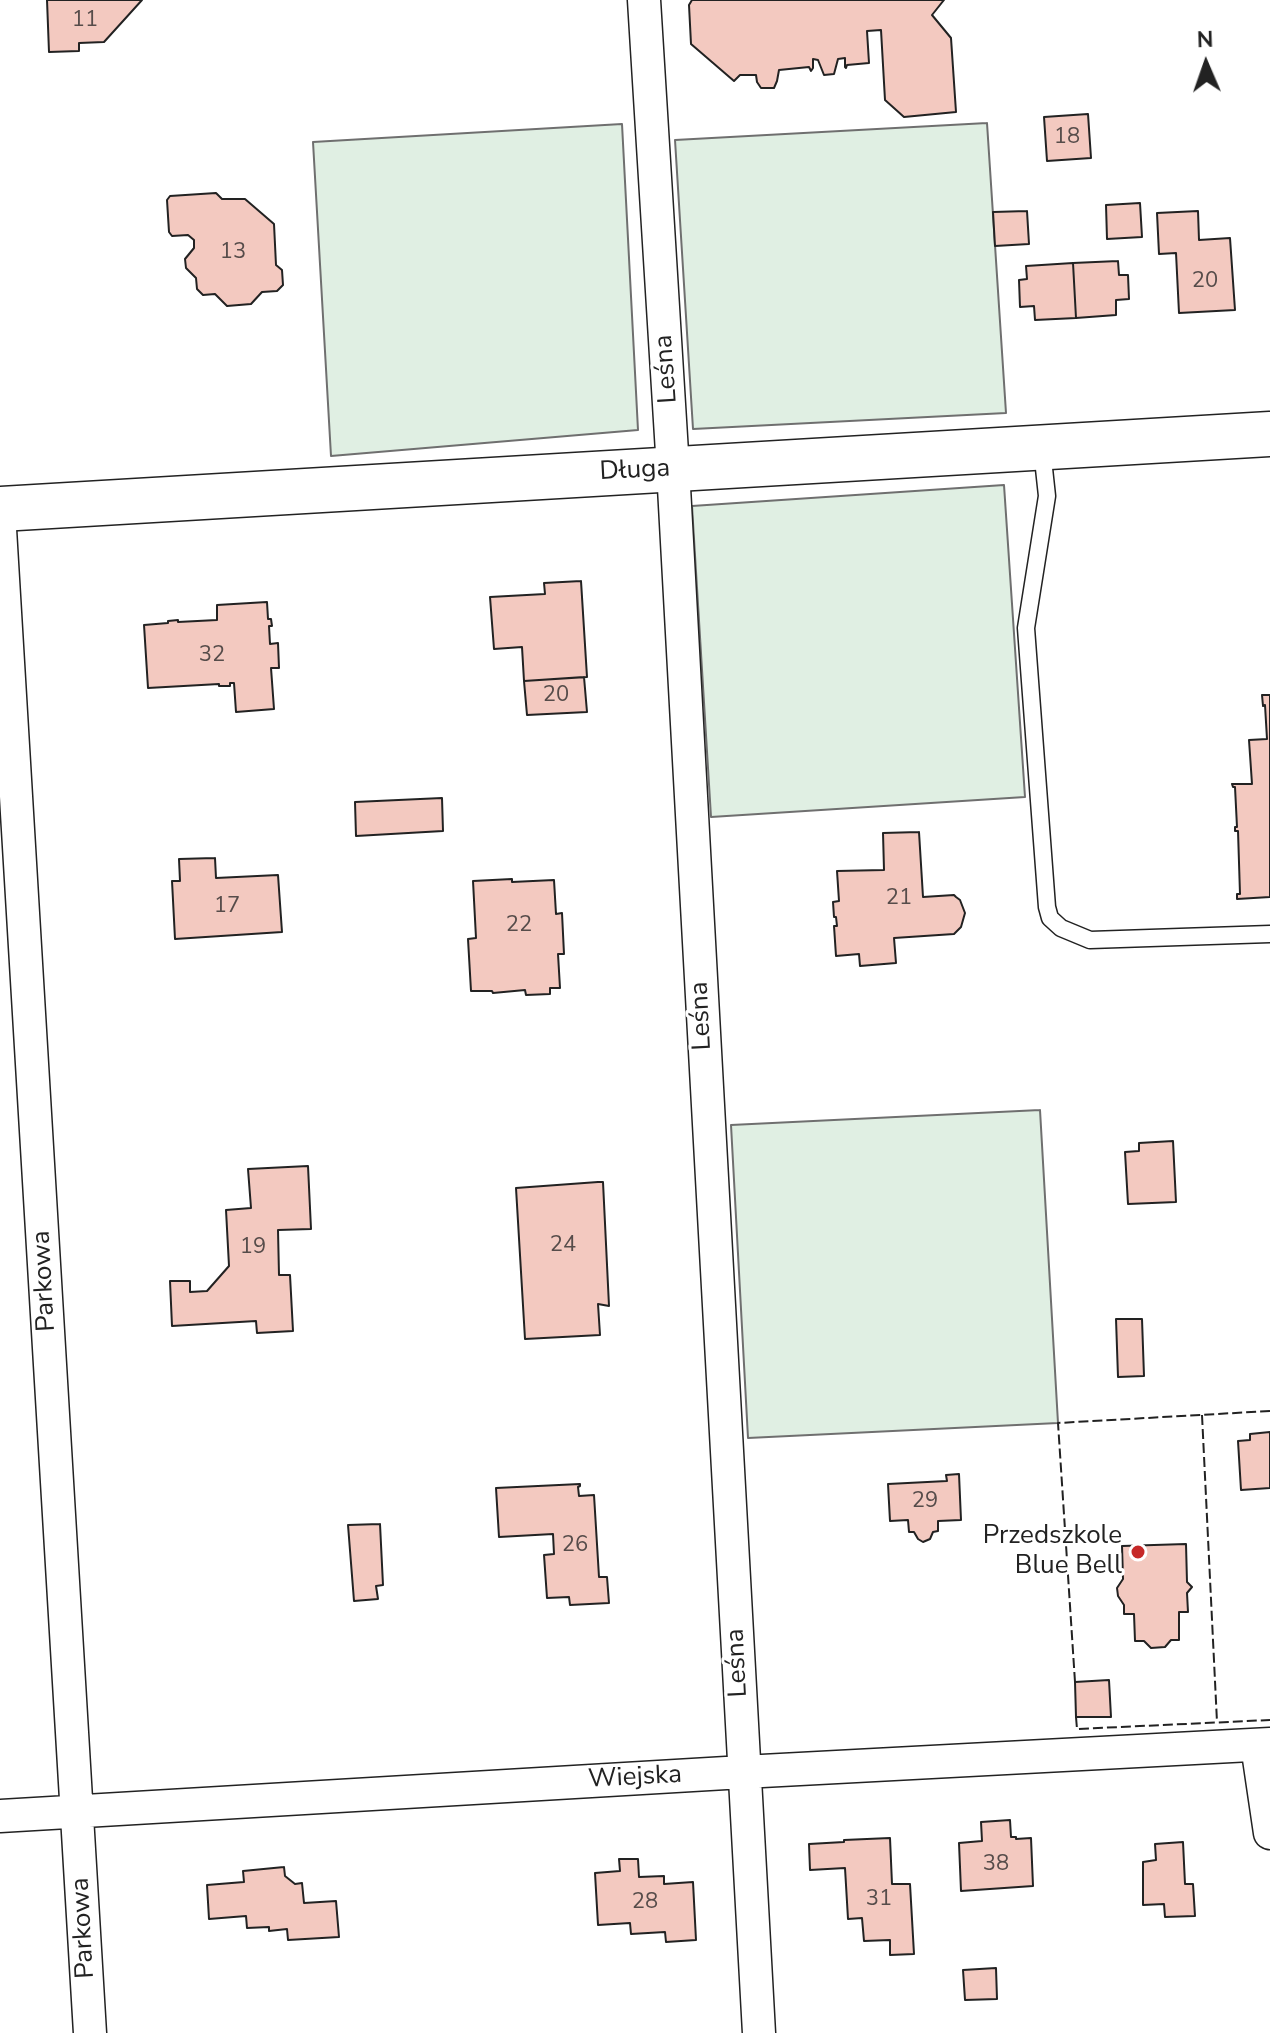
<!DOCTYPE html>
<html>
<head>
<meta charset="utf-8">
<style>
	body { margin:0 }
	#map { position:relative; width:1270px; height:2033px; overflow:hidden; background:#fff; font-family:"Nunito Sans",sans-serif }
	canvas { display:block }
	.north { position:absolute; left:1166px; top:24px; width:80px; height:80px; -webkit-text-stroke:6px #fff; paint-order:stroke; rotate:358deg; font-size:22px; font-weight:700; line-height:32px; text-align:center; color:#222 }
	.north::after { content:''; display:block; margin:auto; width:28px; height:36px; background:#222; clip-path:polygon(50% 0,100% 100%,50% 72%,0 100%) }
</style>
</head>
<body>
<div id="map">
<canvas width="1270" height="2033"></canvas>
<div class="north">N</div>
</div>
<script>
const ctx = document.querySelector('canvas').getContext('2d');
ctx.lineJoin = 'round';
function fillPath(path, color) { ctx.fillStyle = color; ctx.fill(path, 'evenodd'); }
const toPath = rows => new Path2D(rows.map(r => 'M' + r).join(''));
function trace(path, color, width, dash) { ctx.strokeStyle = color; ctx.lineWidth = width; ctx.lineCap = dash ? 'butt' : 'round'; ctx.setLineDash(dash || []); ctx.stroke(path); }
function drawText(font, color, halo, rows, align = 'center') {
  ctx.font = font + ' "Nunito Sans",sans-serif'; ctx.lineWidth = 6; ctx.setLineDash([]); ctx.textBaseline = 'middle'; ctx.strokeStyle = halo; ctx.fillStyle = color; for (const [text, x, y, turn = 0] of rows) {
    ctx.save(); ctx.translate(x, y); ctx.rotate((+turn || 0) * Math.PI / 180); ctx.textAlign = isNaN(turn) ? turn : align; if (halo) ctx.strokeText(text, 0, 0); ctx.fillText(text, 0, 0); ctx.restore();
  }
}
const green = toPath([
	[987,123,1006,413,693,429,675,140,987,123],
	[622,124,638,430,331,456,313,142,622,124],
	[1004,485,1025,797,711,817,692,506,1004,485],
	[1040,1110,1058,1423,748,1438,731,1125,1040,1110]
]);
const building = toPath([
	[47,0,142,0,104,42,79,43,79,51,49,52,47,0],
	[692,0,944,0,932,15,951,38,956,112,904,117,885,100,881,30,867,31,869,63,847,65,846,68,845,67,845,58,838,59,834,74,824,75,818,60,813,59,813,68,811,71,809,67,779,70,777,81,774,88,761,88,757,82,756,75,740,75,734,81,691,44,689,5,692,0],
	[1088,114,1091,158,1047,161,1044,117,1088,114],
	[216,193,222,199,245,199,274,224,276,265,282,270,283,285,277,291,262,292,251,304,227,306,215,294,203,295,197,289,196,278,186,268,185,259,194,248,194,240,188,235,172,236,169,232,167,200,170,196,216,193],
	[1140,203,1142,237,1107,239,1106,205,1140,203],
	[1027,211,1029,244,995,246,993,212,1027,211],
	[1198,211,1199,240,1230,238,1235,310,1179,313,1176,253,1159,254,1157,213,1198,211],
	[1118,261,1119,275,1128,275,1129,299,1116,300,1116,315,1076,318,1073,263,1118,261],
	[1073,263,1076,318,1035,320,1034,306,1020,307,1019,280,1027,279,1026,266,1073,263],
	[581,581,587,677,524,681,522,647,494,649,490,597,545,594,544,583,581,581],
	[267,602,268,619,271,619,272,626,269,626,270,644,278,643,279,668,271,668,274,709,236,712,234,683,230,683,230,686,219,686,219,684,148,688,144,625,168,623,168,621,178,620,178,622,217,620,217,605,267,602],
	[584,677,587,712,527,715,524,681,584,677],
	[1262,695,1270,695,1270,897,1237,899,1237,894,1240,894,1238,831,1235,831,1235,827,1237,827,1235,787,1233,787,1232,784,1252,784,1249,740,1267,739,1265,705,1263,706,1262,695],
	[442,798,443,831,356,836,355,802,442,798],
	[919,832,923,897,954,895,956,897,960,900,965,913,961,927,954,934,894,938,896,963,860,966,859,954,836,956,834,926,837,926,836,917,834,917,833,902,839,901,837,871,884,870,883,833,919,832],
	[215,858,216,878,278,875,282,932,175,939,172,881,180,881,179,859,215,858],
	[512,879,512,882,554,880,556,914,562,913,564,954,558,954,560,988,550,988,550,994,526,995,525,990,493,993,492,991,471,991,468,939,476,938,473,881,512,879],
	[1173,1141,1176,1202,1128,1204,1125,1152,1139,1151,1139,1143,1173,1141],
	[308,1166,311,1229,278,1230,279,1275,290,1275,293,1331,257,1333,256,1321,172,1326,170,1281,190,1281,190,1292,207,1291,229,1266,226,1210,251,1208,248,1169,308,1166],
	[598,1182,603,1182,609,1306,598,1304,600,1335,525,1339,516,1188,598,1182],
	[1116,1319,1142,1319,1144,1376,1118,1377,1116,1319],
	[1270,1432,1270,1488,1241,1490,1238,1441,1250,1440,1250,1434,1270,1432],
	[959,1474,961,1520,938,1521,938,1531,933,1532,930,1539,923,1542,918,1539,914,1532,909,1532,908,1520,890,1521,888,1484,947,1481,946,1475,959,1474],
	[580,1484,580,1486,578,1487,579,1496,594,1495,599,1577,607,1577,609,1603,570,1605,569,1597,547,1598,544,1555,554,1554,553,1534,499,1537,496,1488,580,1484],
	[380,1524,383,1585,376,1586,378,1599,354,1601,348,1525,380,1524],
	[1186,1544,1187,1582,1192,1587,1187,1593,1188,1612,1179,1612,1179,1640,1171,1640,1165,1647,1151,1648,1144,1641,1135,1641,1134,1614,1124,1614,1124,1605,1118,1596,1117,1588,1123,1579,1122,1546,1186,1544],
	[1109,1680,1111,1717,1076,1717,1075,1682,1109,1680],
	[1010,1820,1011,1837,1016,1837,1016,1839,1031,1838,1033,1886,961,1891,959,1843,982,1841,981,1822,1010,1820],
	[890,1838,892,1884,910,1884,914,1954,890,1955,890,1940,864,1941,862,1918,848,1919,845,1868,810,1870,809,1844,844,1842,844,1840,890,1838],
	[1183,1842,1185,1884,1193,1884,1195,1916,1165,1917,1164,1904,1143,1905,1143,1862,1156,1860,1155,1844,1183,1842],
	[619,1859,638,1859,639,1877,664,1876,664,1884,693,1882,696,1940,666,1942,665,1932,631,1934,630,1923,598,1925,595,1873,620,1871,619,1859],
	[284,1867,285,1876,295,1884,302,1883,304,1903,336,1901,339,1937,288,1940,287,1929,269,1931,269,1927,247,1928,246,1916,209,1919,207,1885,244,1882,243,1871,284,1867],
	[996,1968,997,1999,965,2000,963,1970,996,1968]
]);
const lane = toPath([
	[1042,450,1047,496,1026,628,1047,907,1050,918,1061,928,1090,940,1270,934]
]);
const street = toPath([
	[644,0,673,469,759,2033],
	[0,529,90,2033],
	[1257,1745,1270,1833],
	[0,1816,743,1772,1270,1744]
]);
const secondary = toPath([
	[0,509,1270,434]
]);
const fence = toPath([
	[1202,1415,1217,1722],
	[1075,1682,1058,1423,1270,1411],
	[1076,1717,1077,1729,1270,1720]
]);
const markers = [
	[1138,1552,8,"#c62828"]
];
const numberNames = [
	["11",85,21],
	["18",1067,138],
	["13",233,253],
	["20",1205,282],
	["32",212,656],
	["20",556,696],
	["21",899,899],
	["17",227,907],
	["22",519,926],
	["24",563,1246],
	["19",253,1248],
	["29",925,1502],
	["26",575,1546],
	["38",996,1865],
	["31",879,1900],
	["28",645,1903]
];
const streetNames = [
	["Leśna",667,369,-94],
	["Długa",635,471,-3],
	["Leśna",702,1016,-93],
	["Parkowa",45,1281,-93],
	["Leśna",738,1663,-93],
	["Wiejska",635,1778,-3],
	["Parkowa",84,1928,-93]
];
const poiNames = [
	["Przedszkole",1122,1537],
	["Blue Bell",1122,1567]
];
fillPath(green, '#e0efe3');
trace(green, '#6f6f6f', 2);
fillPath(building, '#f3c9c0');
trace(building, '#222', 2);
trace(lane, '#222', 19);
trace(street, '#222', 35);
trace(secondary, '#222', 47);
trace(lane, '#fff', 16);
trace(street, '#fff', 32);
trace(secondary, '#fff', 44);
trace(fence, '#222', 2, [10, 4]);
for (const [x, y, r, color] of markers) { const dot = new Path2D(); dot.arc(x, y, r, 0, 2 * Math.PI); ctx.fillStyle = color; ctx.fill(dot); trace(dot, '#fff', 3); }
drawText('22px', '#564c4a', null, numberNames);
drawText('26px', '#222', '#fff', streetNames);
drawText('26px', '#222', '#fff', poiNames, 'right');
</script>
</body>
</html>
